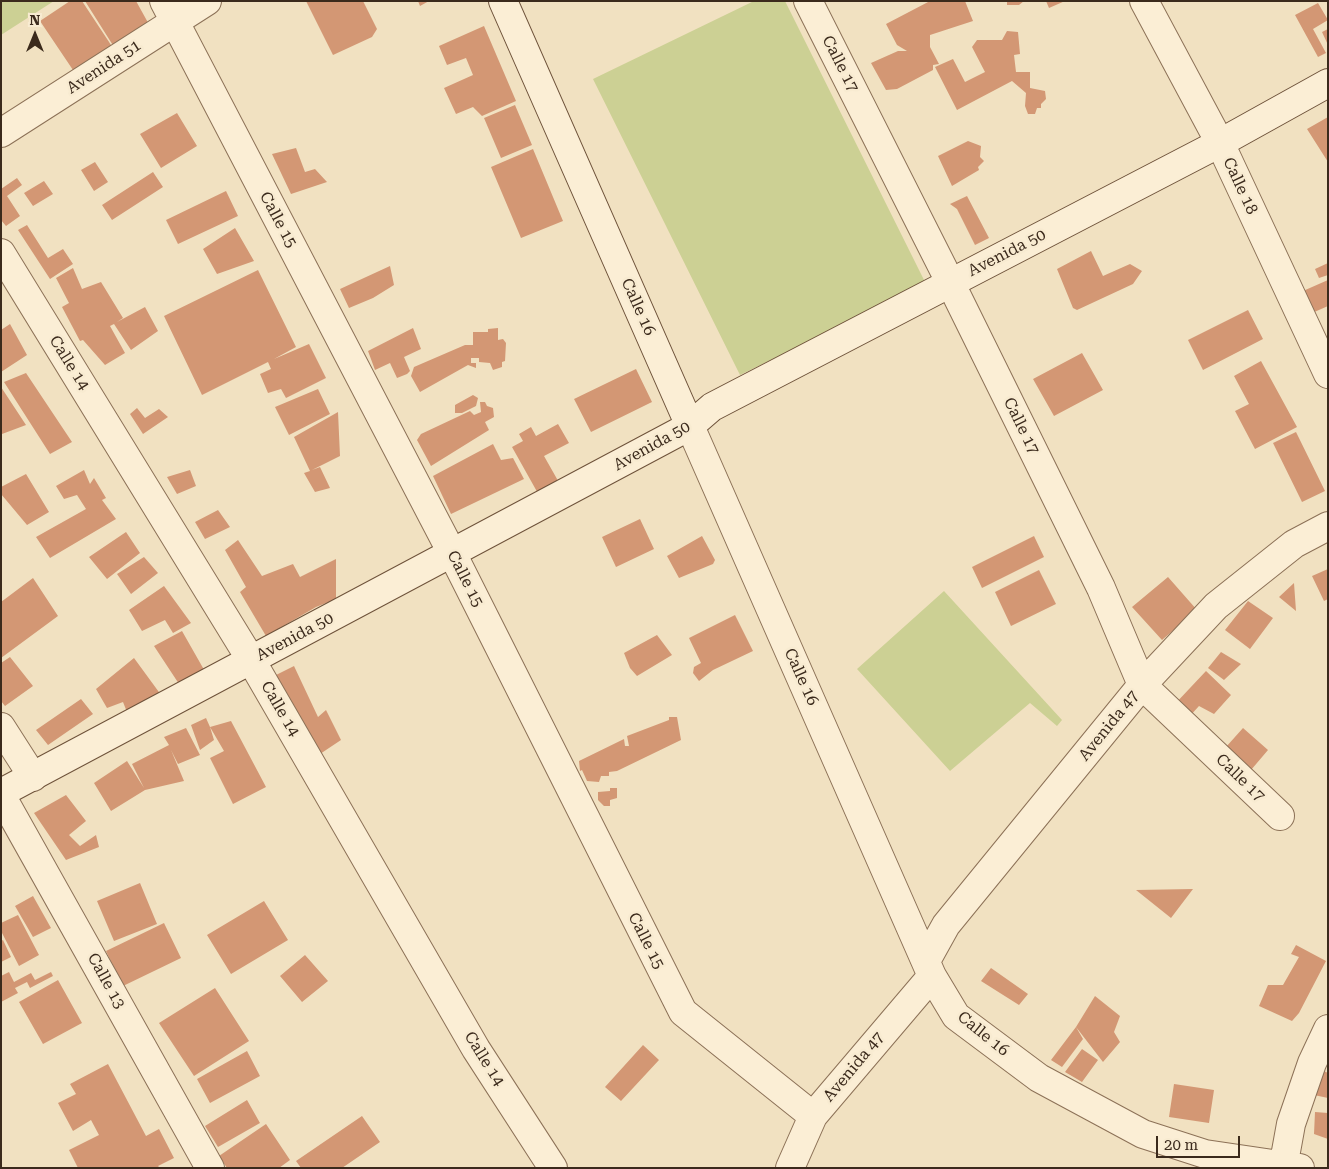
<!DOCTYPE html>
<html>
<head>
<meta charset="utf-8">
<style>
	body { margin:0 }
	#map { position:relative; width:1329px; height:1169px; overflow:hidden; background:#f1e1c1; font-family:"Roboto Serif",serif }
	canvas { display:block }
	.frame { position:absolute; inset:0; border:2px solid #3b2a1c; pointer-events:none }
	.north { position:absolute; left:10px; top:10px; width:50px; height:50px; -webkit-text-stroke:4px #f8ebd1; paint-order:stroke; rotate:0deg; font-size:14px; font-weight:700; line-height:20px; text-align:center; color:#3b2a1c }
	.north::after { content:''; display:block; margin:auto; width:18px; height:22px; background:#3b2a1c; clip-path:polygon(50% 0,100% 100%,50% 72%,0 100%) }
	.scale { position:absolute; left:1156px; top:1136px; width:84px; height:22px; box-sizing:border-box; border:2px solid #3b2a1c; border-top:0; padding-left:6px; font-size:15px; line-height:18px; white-space:nowrap; color:#3b2a1c; -webkit-text-stroke:4px #f8ebd1; paint-order:stroke }
</style>
</head>
<body>
<div id="map">
<canvas width="1329" height="1169"></canvas>
<div class="frame"></div>
<div class="north">N</div>
<div class="scale">20 m</div>
</div>
<script>
const ctx = document.querySelector('canvas').getContext('2d');
ctx.lineJoin = 'round';
function fillPath(path, color) { ctx.fillStyle = color; ctx.fill(path, 'evenodd'); }
const toPath = rows => new Path2D(rows.map(r => 'M' + r).join(''));
function trace(path, color, width, dash) { ctx.strokeStyle = color; ctx.lineWidth = width; ctx.lineCap = dash ? 'butt' : 'round'; ctx.setLineDash(dash || []); ctx.stroke(path); }
function drawText(font, color, halo, rows, align = 'center') {
  ctx.font = font + ' "Roboto Serif",serif'; ctx.lineWidth = 5; ctx.setLineDash([]); ctx.textBaseline = 'middle'; ctx.strokeStyle = halo; ctx.fillStyle = color; for (const [text, x, y, turn = 0] of rows) {
    ctx.save(); ctx.translate(x, y); ctx.rotate((+turn || 0) * Math.PI / 180); ctx.textAlign = isNaN(turn) ? turn : align; if (halo) ctx.strokeText(text, 0, 0); ctx.fillText(text, 0, 0); ctx.restore();
  }
}
const green = toPath([
	[1,1,54,1,1,35],
	[754,1,785,1,926,284,740,375,593,79],
	[944,591,1062,720,1057,726,1030,703,950,771,857,669]
]);
const building = toPath([
	[70,1,82,1,113,48,75,73,40,21],
	[85,1,136,1,151,28,114,47],
	[306,1,363,1,377,29,372,37,333,55],
	[418,1,429,1,420,6],
	[930,1,965,1,973,21,930,35,930,47,939,64,933,65,933,70,897,89,886,90,871,63,898,51,907,51,897,45,886,24],
	[1007,1,1024,1,1019,5,1007,5],
	[1046,1,1065,1,1049,8],
	[1318,3,1328,20,1313,29,1326,53,1318,57,1295,15],
	[484,26,516,101,482,116,473,107,456,114,444,88,473,75,466,58,447,65,439,46],
	[1328,29,1328,45,1322,32],
	[1007,31,1018,32,1020,54,1014,55,1016,72,1030,72,1030,88,1045,91,1046,99,1041,104,1041,108,1037,108,1035,114,1028,114,1025,106,1026,93,1012,81,957,110,935,67,953,59,965,82,985,72,972,47,977,40,1002,40],
	[515,105,532,145,501,158,484,118],
	[177,113,197,146,161,168,140,134],
	[1328,117,1328,162,1307,129],
	[968,141,981,146,980,157,984,161,978,167,979,170,952,186,938,156],
	[296,148,305,172,315,169,327,182,291,194,272,154],
	[533,149,563,221,521,238,491,167],
	[95,162,108,182,94,191,81,170],
	[153,172,163,187,112,220,102,205],
	[17,178,22,185,7,196,20,216,6,226,1,220,1,189],
	[44,181,53,194,33,206,24,193],
	[226,191,238,216,178,244,166,220],
	[967,196,989,238,975,245,957,209,950,204],
	[27,225,48,258,63,249,73,264,50,279,18,230],
	[235,228,254,261,217,274,203,249],
	[1091,251,1103,276,1130,264,1142,271,1133,284,1077,310,1073,308,1057,269],
	[1328,263,1328,275,1319,278,1315,269],
	[390,266,394,285,373,298,349,308,340,289],
	[73,268,82,289,101,282,123,318,117,322,145,307,158,331,131,350,114,324,110,326,125,353,105,365,83,340,80,341,62,307,69,303,56,278],
	[258,270,296,347,274,359,309,344,326,378,286,398,281,389,268,393,260,374,271,369,268,362,202,395,164,316],
	[1328,280,1328,306,1303,317,1303,291],
	[1248,310,1263,339,1203,370,1188,340],
	[10,324,27,355,1,372,1,330],
	[413,328,421,349,404,357,410,371,407,374,397,378,390,363,375,370,368,351],
	[498,328,498,340,503,339,506,343,505,361,502,362,502,367,493,370,490,363,479,362,479,358,471,358,471,363,476,363,476,368,468,365,420,392,411,376,414,367,465,345,473,345,473,332,488,332,488,329],
	[1082,353,1103,390,1054,416,1033,379],
	[1261,361,1297,427,1255,449,1235,411,1249,404,1234,376],
	[636,369,652,402,591,432,574,399],
	[26,373,72,442,50,454,4,382],
	[1,387,26,425,2,434,1,432],
	[318,389,330,414,289,435,275,407],
	[473,395,478,398,476,406,462,413,455,413,455,405],
	[480,402,485,402,487,406,493,408,494,417,485,422,489,430,431,466,417,440,421,434,470,411,474,415,481,412],
	[137,408,145,418,159,409,168,417,143,434,130,414],
	[338,412,340,456,312,470,320,467,330,488,315,492,304,473,310,471,294,437],
	[558,424,569,443,544,456,561,486,540,497,512,447,523,441,519,434,531,427,536,436],
	[1296,432,1325,491,1302,502,1273,443],
	[493,444,501,460,513,458,524,479,451,514,433,476],
	[84,470,90,484,94,478,106,498,102,500,116,519,50,558,36,537,86,509,77,495,64,499,56,486],
	[190,470,196,486,177,494,167,477],
	[26,474,49,512,27,525,1,494,1,487],
	[218,510,230,527,205,539,195,522],
	[640,519,654,549,616,567,602,537],
	[126,532,140,553,107,579,89,557],
	[702,536,715,560,713,564,679,578,667,556],
	[1034,536,1044,557,982,588,972,567],
	[238,540,262,576,293,564,300,577,336,559,336,599,316,607,266,636,240,592,246,587,225,550],
	[144,557,158,573,131,594,117,574],
	[1328,569,1328,599,1324,601,1312,576],
	[1039,570,1056,604,1011,626,995,592],
	[1168,577,1197,610,1162,640,1132,607],
	[33,578,58,616,1,658,1,602],
	[1294,583,1296,611,1279,597],
	[164,586,191,623,173,633,165,620,142,631,129,610],
	[1248,601,1273,618,1250,649,1225,630],
	[735,615,753,651,713,670,699,681,693,673,694,667,701,663,689,638],
	[182,631,207,675,181,687,154,646],
	[657,635,672,655,637,676,630,668,624,653],
	[1221,652,1241,664,1224,680,1208,668],
	[10,657,33,686,5,706,1,701,1,663],
	[134,658,164,699,129,717,123,702,107,708,96,689],
	[294,666,318,717,326,710,341,740,314,758,270,678],
	[1206,671,1231,695,1214,714,1199,706,1188,718,1174,705],
	[81,699,93,714,48,745,36,730],
	[669,717,677,717,681,740,617,771,609,772,609,776,601,776,599,782,587,781,582,770,580,771,579,761,624,739,625,746,629,746,627,736,669,720],
	[206,718,210,727,231,721,266,787,233,804,210,758,224,751,210,727,214,740,200,750,191,725],
	[186,728,200,755,178,764,171,750,184,781,145,790,111,811,94,783,127,761,144,788,132,764,169,745,164,737],
	[1243,728,1268,750,1251,770,1226,747],
	[610,788,617,788,617,798,610,800,610,806,604,806,598,800,598,792,610,791],
	[66,795,86,821,69,835,80,846,96,835,99,847,66,860,34,813],
	[140,883,157,924,114,941,97,901],
	[1193,889,1171,918,1136,890],
	[33,896,51,928,33,937,15,906],
	[264,901,288,940,231,974,207,935],
	[18,915,39,955,19,966,1,931,1,923],
	[164,923,181,958,123,986,106,951],
	[3,940,11,957,1,962,1,941],
	[1296,945,1326,961,1299,1013,1292,1021,1259,1006,1268,985,1283,985,1299,957,1291,954],
	[305,955,328,981,302,1002,280,976],
	[991,968,1028,994,1019,1005,981,981],
	[9,972,14,982,31,973,35,980,51,972,53,976,30,988,27,982,15,988,18,993,1,1002,1,976],
	[58,980,82,1023,43,1044,19,1002],
	[215,988,249,1041,194,1076,159,1023],
	[1095,996,1120,1016,1114,1032,1120,1042,1103,1062,1076,1027],
	[1076,1027,1083,1039,1062,1067,1051,1060],
	[643,1045,659,1060,621,1101,605,1087],
	[1082,1049,1098,1060,1082,1082,1065,1072],
	[247,1051,260,1076,210,1103,197,1079],
	[108,1064,146,1136,159,1129,174,1158,158,1166,160,1168,78,1168,69,1150,99,1135,91,1120,73,1131,58,1103,76,1094,70,1084],
	[1324,1071,1328,1073,1328,1098,1314,1095],
	[1174,1084,1214,1090,1209,1123,1169,1117],
	[247,1100,260,1123,218,1147,205,1126],
	[1315,1112,1328,1113,1328,1139,1314,1134],
	[362,1116,380,1142,342,1168,301,1168,296,1161],
	[266,1124,290,1160,279,1168,227,1168,219,1156]
]);
const street = toPath([
	[164,1,453,555,683,1012,813,1116],
	[808,1,950,282,1101,588,1142,685,1280,816],
	[1144,1,1220,143,1328,374],
	[1,133,207,1],
	[1,253,251,660,476,1049,553,1168],
	[690,426,932,976,956,1016,1039,1078,1143,1134,1205,1154,1300,1168],
	[1,727,33,777],
	[1,795,210,1168],
	[926,961,946,925,1142,685,1216,606,1294,544,1328,526],
	[790,1168,813,1116,932,976],
	[1283,1168,1291,1124,1312,1063,1328,1029]
]);
const secondary = toPath([
	[503,1,690,426],
	[1,793,690,426,712,407,1220,143,1328,83]
]);
const streetNames = [
	["Calle 17",840,64,63],
	["Avenida 51",104,67,-33],
	["Calle 18",1240,186,65],
	["Calle 15",278,220,62],
	["Avenida 50",1007,253,-27],
	["Calle 16",638,307,66],
	["Calle 14",69,363,58],
	["Calle 17",1021,426,64],
	["Avenida 50",652,446,-29],
	["Calle 15",465,579,63],
	["Avenida 50",295,637,-28],
	["Calle 16",801,677,66],
	["Calle 14",280,709,60],
	["Avenida 47",1109,726,-51],
	["Calle 17",1240,778,44],
	["Calle 15",646,941,63],
	["Calle 13",106,981,61],
	["Calle 16",983,1034,39],
	["Calle 14",484,1059,58],
	["Avenida 47",854,1067,-50]
];
fillPath(green, '#ccd094');
fillPath(building, '#d39774');
trace(street, '#8c7157', 30);
trace(secondary, '#6e523a', 30);
trace(street, '#fbeed5', 28);
trace(secondary, '#fbeed5', 28);
drawText('16px', '#3b2a1c', '#f8ebd1', streetNames);
</script>
</body>
</html>
